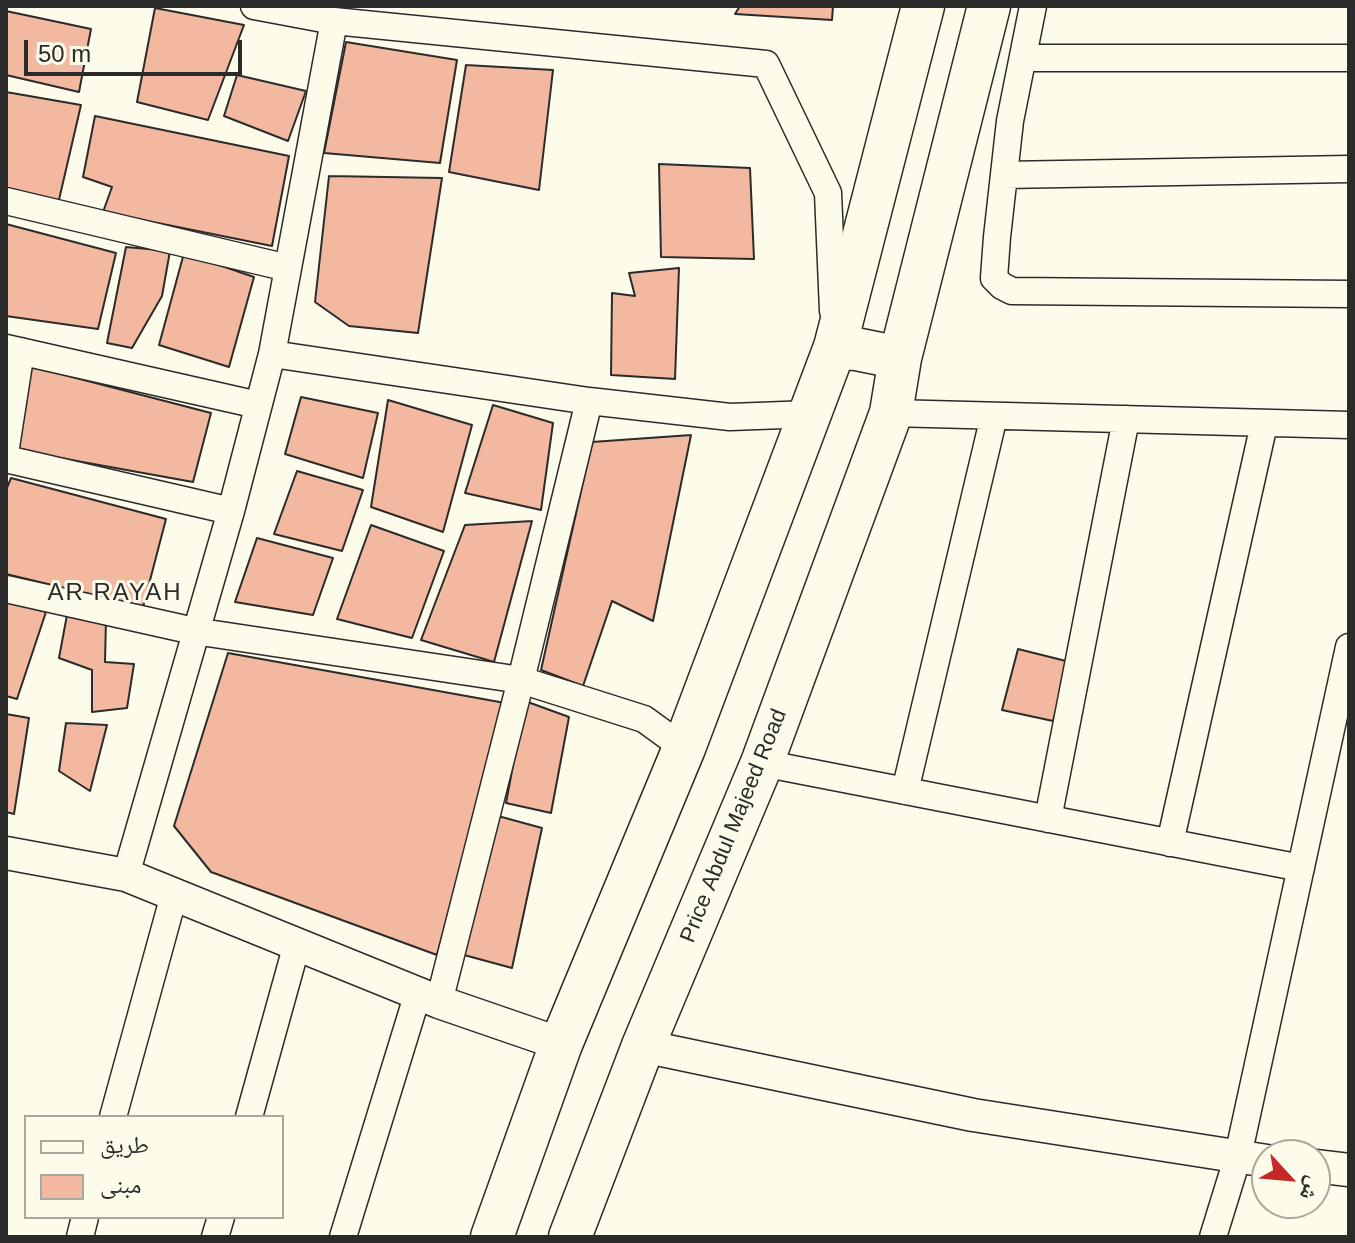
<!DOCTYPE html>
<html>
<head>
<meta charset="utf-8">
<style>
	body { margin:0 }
	#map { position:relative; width:1355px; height:1243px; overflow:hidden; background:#fdfbea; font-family:Helvetica,"Noto Naskh Arabic",sans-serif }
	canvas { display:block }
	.frame { position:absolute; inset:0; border:8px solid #2b2b2b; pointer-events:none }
	.legend { position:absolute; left:24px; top:1115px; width:260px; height:104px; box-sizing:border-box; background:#fdfbea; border:2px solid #a9a89e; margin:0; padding:10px 14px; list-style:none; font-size:24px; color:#2b2b2b }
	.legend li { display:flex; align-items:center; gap:16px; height:40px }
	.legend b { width:40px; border:2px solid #a9a89e }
	.north { position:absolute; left:1251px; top:1139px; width:80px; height:80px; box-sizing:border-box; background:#fdfbea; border:2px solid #a9a89e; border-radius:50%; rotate:116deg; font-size:22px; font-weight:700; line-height:32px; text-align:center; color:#2b2b2b }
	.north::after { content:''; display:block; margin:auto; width:28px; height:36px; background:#c62828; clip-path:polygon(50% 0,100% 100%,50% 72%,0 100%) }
	.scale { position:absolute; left:24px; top:40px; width:218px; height:36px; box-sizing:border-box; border:4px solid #2b2b2b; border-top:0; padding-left:10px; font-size:24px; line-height:28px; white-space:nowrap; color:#2b2b2b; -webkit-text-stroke:6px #fdfbea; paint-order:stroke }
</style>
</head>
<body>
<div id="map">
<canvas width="1355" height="1243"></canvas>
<div class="frame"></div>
<ul class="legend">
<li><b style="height:10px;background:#fdfbea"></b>طريق</li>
<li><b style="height:22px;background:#f2b8a0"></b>مبنى</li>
</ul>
<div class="north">ش</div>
<div class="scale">50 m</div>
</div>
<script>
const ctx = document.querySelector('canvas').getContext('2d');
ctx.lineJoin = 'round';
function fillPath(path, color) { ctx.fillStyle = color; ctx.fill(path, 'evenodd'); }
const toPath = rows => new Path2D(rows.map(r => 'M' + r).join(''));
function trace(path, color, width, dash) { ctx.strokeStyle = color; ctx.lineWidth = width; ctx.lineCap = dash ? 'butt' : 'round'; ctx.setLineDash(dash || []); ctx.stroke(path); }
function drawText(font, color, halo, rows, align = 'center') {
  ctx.font = font + ' Helvetica,sans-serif'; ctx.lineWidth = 6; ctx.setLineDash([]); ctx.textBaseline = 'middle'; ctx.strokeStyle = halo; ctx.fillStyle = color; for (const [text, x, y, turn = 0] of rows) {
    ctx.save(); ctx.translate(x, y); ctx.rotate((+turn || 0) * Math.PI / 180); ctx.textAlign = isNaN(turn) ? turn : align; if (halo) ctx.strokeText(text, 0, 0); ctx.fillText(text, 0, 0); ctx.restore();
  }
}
const building = toPath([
	[740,6,833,6,832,20,735,14,740,6],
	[155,8,244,25,208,120,137,102,155,8],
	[6,11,91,29,79,92,6,75,6,11],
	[346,42,457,60,440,163,324,153,346,42],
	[466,65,553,70,539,190,449,172,466,65],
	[237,75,306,91,288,141,224,116,237,75],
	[6,92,81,105,58,204,6,189,6,92],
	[95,116,289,156,272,246,103,212,112,187,83,177,95,116],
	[659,164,750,168,754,259,661,257,659,164],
	[329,176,442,178,418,333,349,326,315,302,329,176],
	[6,224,116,253,98,329,6,316,6,224],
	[126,247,170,251,162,296,132,348,107,343,126,247],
	[184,253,254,277,229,367,159,345,184,253],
	[679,268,675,379,611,375,612,293,635,296,629,273,679,268],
	[30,366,211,413,193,482,16,450,30,366],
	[301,397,378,413,363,478,285,454,301,397],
	[388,400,472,425,443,532,371,507,388,400],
	[493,405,553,423,541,510,465,493,493,405],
	[691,435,653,621,612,601,583,686,541,670,592,442,691,435],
	[297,471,363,490,342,551,274,534,297,471],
	[11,478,166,519,143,607,6,574,6,490,11,478],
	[532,521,494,662,421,640,465,525,532,521],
	[371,525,444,551,412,638,337,619,371,525],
	[257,538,333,558,313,615,235,602,257,538],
	[6,601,46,612,17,699,6,696,6,601],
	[67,615,106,619,105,662,134,664,127,708,92,712,92,670,59,658,67,615],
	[1018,649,1070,662,1053,721,1002,710,1018,649],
	[228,653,505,703,437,955,211,872,174,826,228,653],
	[525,701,569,717,551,813,506,803,525,701],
	[6,714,29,718,14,814,6,812,6,714],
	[66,723,107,725,90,791,59,771,66,723],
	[498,816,542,828,512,968,464,955,498,816]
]);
const minor = toPath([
	[254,6,334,21,766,64,828,193,833,311],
	[1033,6,1010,121,997,237,994,278,1002,286,1012,291,1349,294],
	[1023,58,1349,58],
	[1004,175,1349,169],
	[6,201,288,268],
	[6,348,258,405],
	[272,354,589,401,730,417,811,414],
	[891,413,1349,425],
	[6,447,21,351],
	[6,459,231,511],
	[6,589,194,631,521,680,644,719,684,748],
	[762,763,1301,868],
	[905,791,994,416],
	[1048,819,1126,419],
	[1170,843,1264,424],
	[126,875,231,511,272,354,334,21],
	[439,1002,521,680,589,401],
	[113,1117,174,895],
	[249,1117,297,944],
	[80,1237,85,1217],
	[215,1237,221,1217],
	[343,1237,418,993],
	[1213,1237,1238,1156,1349,647]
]);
const tertiary = toPath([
	[6,853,126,875,439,1002,561,1044],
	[643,1046,973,1115,1267,1161],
	[1315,1166,1349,1170]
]);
const primary = toPath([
	[835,347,923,6],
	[900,358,989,6],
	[492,1237,561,1044,684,748,835,347,856,349,900,358,891,413,762,763,643,1046,570,1237]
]);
const streetNames = [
	["Price Abdul Majeed Road",734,826,-68]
];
const neighbourhoodNames = [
	["AR RAYAH",115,593]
];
fillPath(building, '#f2b8a0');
trace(building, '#2b2b2b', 2);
trace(minor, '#2b2b2b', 29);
trace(tertiary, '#2b2b2b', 35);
trace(primary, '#2b2b2b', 45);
trace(minor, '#fdfbea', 26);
trace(tertiary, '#fdfbea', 32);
trace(primary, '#fdfbea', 42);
drawText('22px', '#2b2b2b', '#fdfbea', streetNames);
ctx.letterSpacing = '2px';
drawText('24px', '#2b2b2b', '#fdfbea', neighbourhoodNames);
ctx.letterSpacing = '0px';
</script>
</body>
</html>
